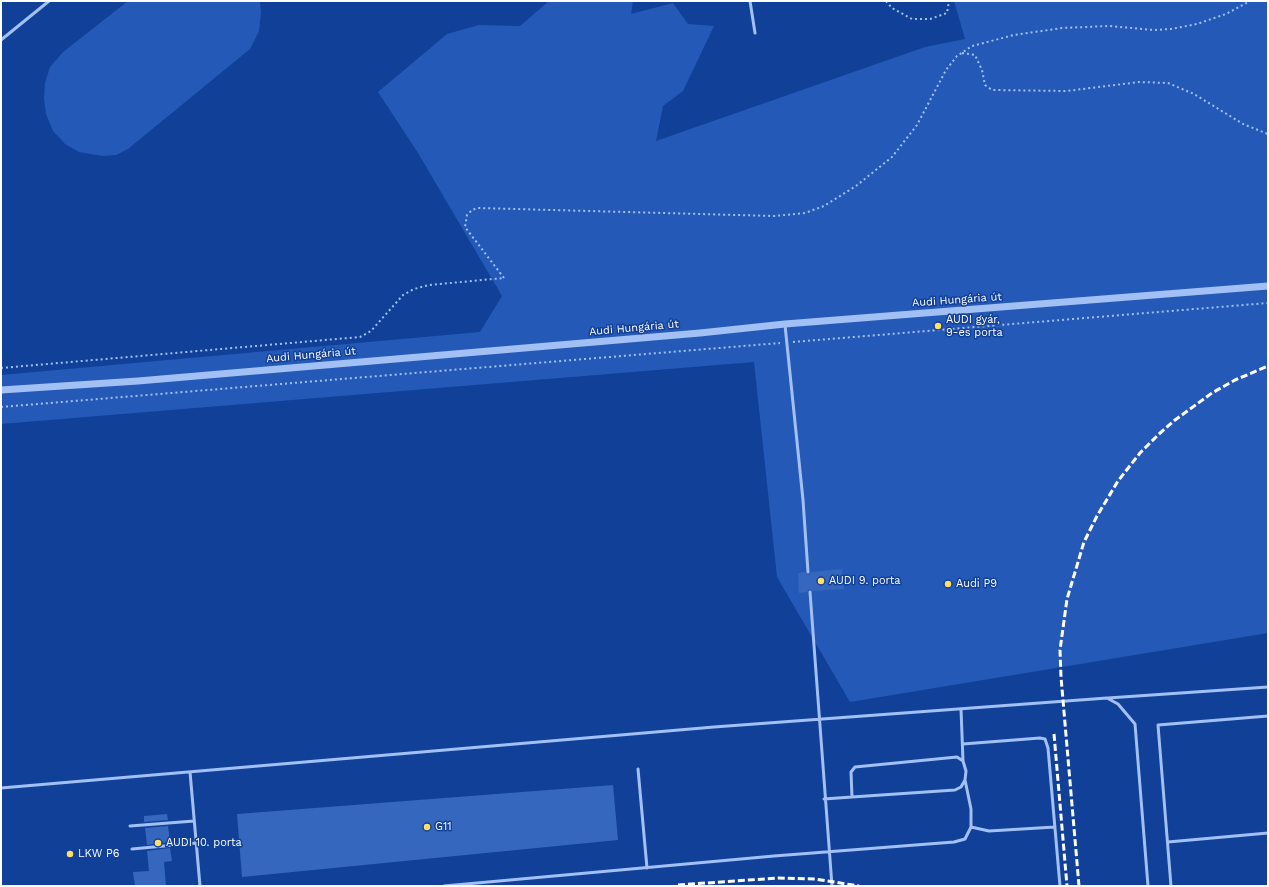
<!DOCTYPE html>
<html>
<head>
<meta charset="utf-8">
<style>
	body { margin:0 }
	#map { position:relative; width:1269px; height:887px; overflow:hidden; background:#114098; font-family:"Work Sans",sans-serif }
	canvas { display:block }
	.frame { position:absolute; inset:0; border:2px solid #fff; pointer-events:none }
</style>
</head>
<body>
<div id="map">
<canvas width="1269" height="887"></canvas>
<div class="frame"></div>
</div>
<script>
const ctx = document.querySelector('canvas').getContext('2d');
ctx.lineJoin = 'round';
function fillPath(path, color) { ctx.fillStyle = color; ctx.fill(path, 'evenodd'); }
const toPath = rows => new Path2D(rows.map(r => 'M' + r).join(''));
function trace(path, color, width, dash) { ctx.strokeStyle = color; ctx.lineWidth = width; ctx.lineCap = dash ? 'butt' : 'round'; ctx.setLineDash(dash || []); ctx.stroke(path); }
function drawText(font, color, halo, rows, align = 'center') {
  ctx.font = font + ' "Work Sans",sans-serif'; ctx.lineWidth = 3; ctx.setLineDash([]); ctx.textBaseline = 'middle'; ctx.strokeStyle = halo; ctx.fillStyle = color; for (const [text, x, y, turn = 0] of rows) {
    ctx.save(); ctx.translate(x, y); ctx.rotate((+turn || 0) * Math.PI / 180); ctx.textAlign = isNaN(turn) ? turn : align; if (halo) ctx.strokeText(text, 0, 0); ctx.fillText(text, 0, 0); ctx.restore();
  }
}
const green = toPath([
	[128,1,260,1,261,13,259,31,250,49,128,149,116,155,102,156,79,152,65,144,53,131,46,114,44,98,45,83,50,67,63,52],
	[549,1,633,1,631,14,673,3,688,24,714,26,683,91,663,106,656,141,925,47,965,39,954,1,1268,1,1268,633,850,702,777,577,754,362,1,424,1,375,480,332,502,296,418,153,378,92,447,34,479,25,520,26]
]);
const building = toPath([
	[842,569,844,589,813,591,809,589,807,592,799,593,798,573,805,572,809,575,811,572],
	[613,785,618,840,242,877,237,814],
	[167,814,168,820,144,822,144,816],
	[168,826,170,842,147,845,145,828],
	[170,848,172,861,164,862,166,886,135,886,133,872,149,871,147,851]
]);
const path = toPath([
	[886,1,892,8,912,19,930,19,947,13,949,1],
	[962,53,975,55,982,70,985,85,992,90,1067,91,1139,82,1168,83,1194,94,1243,124,1268,134],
	[504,278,465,227,467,215,472,210,478,208,774,216,805,213,824,206,856,186,892,157,917,125,946,70,957,56,972,46,1014,35,1062,28,1109,26,1154,30,1171,29,1197,24,1226,14,1250,1],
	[793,342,1268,303],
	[1,368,360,337,371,331,403,295,414,289,429,285,504,278],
	[1,407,780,343]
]);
const service = toPath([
	[750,1,755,33],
	[1,40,49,1],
	[785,325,803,500,808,572],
	[810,592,832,886],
	[1108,698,1268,687],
	[961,709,963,761],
	[963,744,1040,738,1045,739,1048,748,1060,886],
	[638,769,647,868],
	[190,772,200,886],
	[1,788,714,727,1107,698,1118,704,1135,724,1148,886],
	[824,799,852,797,955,790,961,787,965,780,966,771,963,761,957,757,855,767,851,772,852,797],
	[130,826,194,821],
	[971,827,989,831,1055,827],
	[1168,842,1268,833],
	[132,849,196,843],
	[444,886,774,856,954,842,965,839,971,827,971,809,965,780],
	[1171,886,1158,725,1268,716]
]);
const tertiary = toPath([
	[1,390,138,381,700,333,785,324,1268,286]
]);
const rail = toPath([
	[1054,734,1067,886],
	[678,885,778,878,815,879,859,886],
	[1079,886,1061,677,1060,650,1067,599,1084,542,1097,516,1118,481,1140,453,1159,434,1175,420,1212,393,1235,380,1268,366]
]);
const markers = [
	[938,326,4,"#ffe065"],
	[821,581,4,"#ffe065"],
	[948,584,4,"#ffe065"],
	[427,827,4,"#ffe065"],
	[158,843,4,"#ffe065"],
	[70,854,4,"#ffe065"]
];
const streetNames = [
	["Audi Hungária út",957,300,-4],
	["Audi Hungária út",634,328,-5],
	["Audi Hungária út",311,355,-5]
];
const poiNames = [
	["AUDI gyár,",946,320],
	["9-es porta",946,333],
	["AUDI 9. porta",829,581],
	["Audi P9",956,584],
	["G11",435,827],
	["AUDI 10. porta",166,843],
	["LKW P6",78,854]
];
fillPath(green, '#2459b7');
fillPath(building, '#3567be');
trace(path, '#a2c0f4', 2, [2, 3]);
trace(service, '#a2c0f4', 3);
trace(tertiary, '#a2c0f4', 7);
trace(rail, '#fff', 3, [7, 3]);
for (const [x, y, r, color] of markers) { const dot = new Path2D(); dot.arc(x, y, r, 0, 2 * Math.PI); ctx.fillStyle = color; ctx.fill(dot); trace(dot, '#114098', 1.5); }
drawText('11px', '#fff', '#114098', streetNames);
drawText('11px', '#fff', '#114098', poiNames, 'left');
</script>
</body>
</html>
